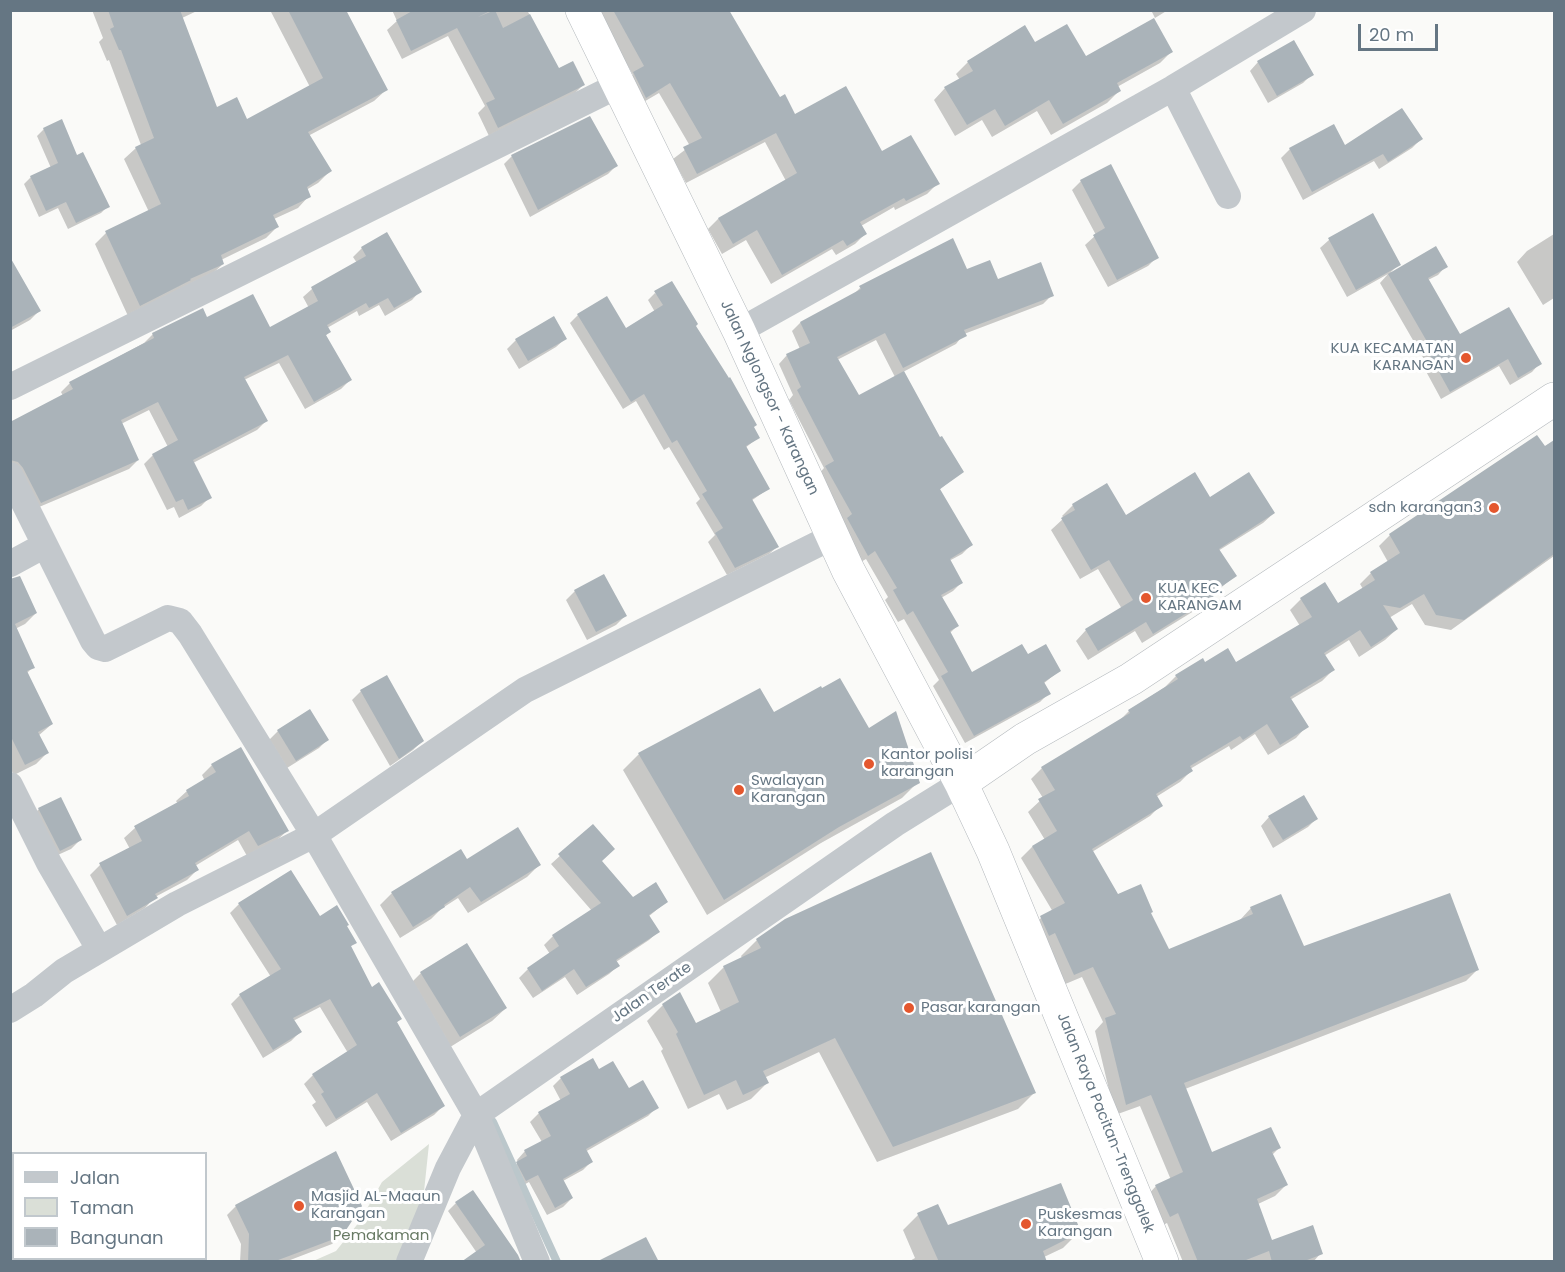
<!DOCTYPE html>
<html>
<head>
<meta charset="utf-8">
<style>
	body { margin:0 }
	#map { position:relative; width:1565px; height:1272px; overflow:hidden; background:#fafaf8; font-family:Poppins,sans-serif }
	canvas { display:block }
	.frame { position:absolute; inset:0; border:12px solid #657683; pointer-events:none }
	.legend { position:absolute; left:12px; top:1152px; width:195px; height:108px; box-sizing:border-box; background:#fff; border:2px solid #c1c8cd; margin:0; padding:8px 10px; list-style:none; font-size:18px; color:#657683 }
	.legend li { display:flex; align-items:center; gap:12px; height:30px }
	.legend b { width:30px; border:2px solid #c1c8cd }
	.scale { position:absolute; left:1358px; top:24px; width:80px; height:27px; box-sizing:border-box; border:3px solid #657683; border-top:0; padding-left:8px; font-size:18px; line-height:21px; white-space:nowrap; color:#657683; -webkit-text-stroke:4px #fff; paint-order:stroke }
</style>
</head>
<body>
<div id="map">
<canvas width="1565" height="1272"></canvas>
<div class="frame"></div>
<ul class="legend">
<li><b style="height:8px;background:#c3c8cc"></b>Jalan</li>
<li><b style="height:16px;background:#dadfd7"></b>Taman</li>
<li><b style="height:16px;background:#aab3b9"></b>Bangunan</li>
</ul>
<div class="scale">20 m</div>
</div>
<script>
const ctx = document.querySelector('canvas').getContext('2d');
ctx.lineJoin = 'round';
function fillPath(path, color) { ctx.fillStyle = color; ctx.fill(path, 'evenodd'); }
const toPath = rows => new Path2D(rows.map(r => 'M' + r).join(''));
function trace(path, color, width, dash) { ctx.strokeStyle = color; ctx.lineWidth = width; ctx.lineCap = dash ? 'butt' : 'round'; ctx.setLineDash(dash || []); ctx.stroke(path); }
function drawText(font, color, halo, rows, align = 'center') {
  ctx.font = font + ' Poppins,sans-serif'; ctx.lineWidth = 6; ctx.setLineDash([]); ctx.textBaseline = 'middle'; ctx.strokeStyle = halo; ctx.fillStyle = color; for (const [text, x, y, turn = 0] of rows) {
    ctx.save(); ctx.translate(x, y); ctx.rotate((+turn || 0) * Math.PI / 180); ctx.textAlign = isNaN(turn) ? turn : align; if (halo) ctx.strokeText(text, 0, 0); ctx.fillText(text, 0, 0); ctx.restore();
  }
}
const green = toPath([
	[429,1144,423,1201,397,1261,311,1262,336,1251,360,1221,382,1182]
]);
const shadow = toPath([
	[92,10,199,10,182,18,216,109,246,121,310,87,270,10,344,10,386,90,374,101,308,136,330,171,318,183,306,190,309,196,298,208,274,219,277,227,266,238,221,260,223,264,211,275,128,316,95,244,106,233,149,212,124,159,136,148,141,145,109,60,107,61,99,42,103,38],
	[392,10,527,10,559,70,583,85,574,94,489,136,478,113,485,106,448,36,402,59,387,30,397,21],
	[590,10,727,10,779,99,795,117,881,153,938,183,927,194,895,210,894,207,861,226,865,234,855,244,836,255,832,249,771,284,746,240,722,254,708,229,718,219,786,181,765,142,686,183,673,159,690,146,659,93,635,107,623,84,633,75,607,29],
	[1151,10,1168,10,1155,18],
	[1035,44,1085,58,1172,51,1160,63,1117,87,1119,91,1107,103,1051,135,1037,111,992,137,982,120,955,136,934,100,945,88,960,80,956,74,968,62],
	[1258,62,1312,74,1303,83,1268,103,1250,71],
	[44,129,76,157,108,206,101,213,68,229,58,208,39,217,24,184,31,177,51,168,37,136],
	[1421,139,1412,148,1379,169,1374,161,1303,200,1281,158,1290,149,1344,147],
	[512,156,616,166,608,174,530,217,504,164],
	[1081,181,1157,257,1148,266,1108,287,1085,245,1096,235,1072,190],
	[1373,215,1399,264,1391,272,1446,266,1438,275,1428,280,1459,336,1540,363,1532,372,1510,385,1499,366,1441,399,1422,364,1425,361,1380,283,1388,274,1347,297,1320,248,1329,240],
	[1554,234,1554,298,1543,305,1517,262,1527,251],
	[362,248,420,291,412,300,385,316,379,305,359,316,357,311,327,328,329,332,325,336,350,380,341,389,305,409,279,363,244,380,266,421,257,430,193,463,210,497,201,506,179,518,174,507,167,510,144,464,153,455,168,447,149,410,121,424,138,460,129,469,32,510,10,472,10,423,63,396,61,392,70,383,144,343,153,334,206,319,269,329,309,308,303,297,312,289,357,263,353,257],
	[967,271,1052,295,1043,304,964,334,956,344,903,372,940,439,963,471,939,490,971,545,962,554,949,561,961,583,953,591,941,598,957,626,949,634,972,674,1028,656,1059,671,1043,684,1049,693,1040,702,965,743,933,686,939,680,904,619,898,622,885,600,888,597,866,559,859,563,817,476,824,468,789,400,793,395,779,364,787,355,800,349,792,331,800,323,853,295,860,288],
	[876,340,895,377,858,397,837,360],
	[10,281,39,311,30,320,10,331],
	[655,293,695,326,758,438,745,448,768,489,751,501,777,547,769,554,727,575,708,542,715,535,696,503,700,499,669,447,664,450,636,401,623,409,570,323,578,315,625,330,655,312,648,300],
	[565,339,556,347,519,369,507,349,516,340],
	[1554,441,1554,556,1451,630,1425,625,1412,604,1389,618,1397,629,1385,640,1359,657,1349,640,1324,656,1333,670,1322,681,1290,700,1307,726,1296,738,1268,755,1255,734,1231,750,1229,746,1190,769,1191,771,1180,782,1156,797,1161,805,1150,816,1092,852,1117,896,1150,913,1168,951,1240,920,1251,908,1304,948,1477,970,1466,981,1185,1089,1211,1154,1279,1148,1272,1155,1286,1185,1275,1196,1258,1204,1271,1242,1321,1253,1313,1262,1183,1262,1167,1223,1159,1227,1145,1198,1156,1186,1171,1180,1140,1106,1115,1115,1095,1031,1103,1022,1082,977,1063,985,1030,929,1041,918,1053,912,1021,858,1032,847,1045,840,1028,812,1043,798,1031,779,1042,768,1119,721,1129,711,1165,687,1176,676,1205,664,1236,664,1300,626,1290,610,1301,599,1338,605,1363,589,1360,584,1371,573,1388,562,1379,546,1390,535],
	[1106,485,1125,517,1210,499,1274,513,1263,523,1218,551,1235,576,1212,595,1202,606,1142,643,1135,631,1088,660,1076,641,1086,630,1122,609,1098,569,1080,579,1051,530,1064,518,1062,516,1073,505],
	[10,582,36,613,25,624,15,629,33,667,26,674,52,724,38,736,47,753,36,764,14,775,10,768],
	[575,591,625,616,616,625,587,640,566,600],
	[361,691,422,741,413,750,390,766,352,700],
	[773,714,868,730,918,782,902,798,821,843,707,915,623,770,639,754],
	[278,731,327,740,319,748,287,768,269,740],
	[212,765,287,831,276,841,247,856,238,840,195,866,197,870,187,880,155,897,145,908,117,925,90,875,100,865,130,849,124,838,135,828,178,804,176,801,187,791,205,781,202,775],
	[39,809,80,840,71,849,51,858,30,818],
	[1269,817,1316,819,1308,827,1273,848,1261,826],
	[593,826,600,862,632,899,666,902,648,917,658,932,649,940,616,962,618,966,609,974,577,995,565,977,533,998,519,978,528,969,550,954,544,945,553,936,592,911,551,864],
	[467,861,539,865,527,877,468,913,458,898,441,909,431,919,400,938,380,905,392,893],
	[239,904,319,918,345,927,355,942,350,947,371,989,400,1019,396,1023,443,1106,434,1115,391,1141,367,1102,326,1127,312,1105,316,1102,304,1084,313,1075,348,1053,320,1007,293,1021,300,1032,291,1041,263,1058,231,1004,240,995,271,977,230,913],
	[757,940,1034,1093,1018,1109,877,1162,819,1052,764,1078,767,1083,751,1099,727,1110,719,1094,688,1109,661,1051,663,1049,647,1021,663,1005,696,1025,721,1012,708,983,724,967,742,958,741,956],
	[421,973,506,1008,492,1021,447,1049,408,986],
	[599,1071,657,1107,648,1116,585,1152,591,1162,583,1170,563,1181,572,1198,563,1207,547,1215,529,1182,518,1188,509,1172,518,1163,517,1160,525,1151,542,1142,530,1122,539,1113,561,1101,553,1086,561,1078],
	[456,1203,520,1262,477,1253,448,1211],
	[236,1206,341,1235,332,1244,285,1262,240,1262,241,1244,227,1215],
	[918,1215,947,1227,1079,1232,1063,1248,1044,1257,1046,1262,908,1262,915,1258,903,1230]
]);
const stream = toPath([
	[493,1122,557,1262]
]);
const building = toPath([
	[108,10,180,10,217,107,237,97,247,119,323,78,288,10,346,10,388,90,308,132,332,171,307,187,311,197,273,215,279,227,221,255,224,264,190,279,191,280,140,306,105,231,161,204,135,147,154,138,121,50,119,50,110,29,114,27],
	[414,10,492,10,478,17,495,10,503,28,530,14,559,68,573,61,585,85,498,128,486,103,495,99,457,28,411,51,396,20],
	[613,10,729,10,780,97,785,94,795,114,846,86,882,151,911,135,940,184,906,201,904,198,860,222,867,234,847,246,843,240,782,275,757,230,733,244,718,218,797,173,776,133,697,174,683,147,702,138,670,83,646,98,633,72,644,66],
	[1154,18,1173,52,1117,83,1121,91,1063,124,1049,100,1005,126,995,109,967,125,944,87,973,71,967,61,1025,25,1035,42,1067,24,1086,56],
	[1294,40,1314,75,1277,96,1257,61],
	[1402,108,1423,139,1388,162,1383,154,1312,192,1289,148,1334,124,1345,145],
	[590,116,618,166,538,210,511,155],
	[62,119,77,155,83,152,110,207,76,223,66,202,46,211,30,176,58,163,43,128],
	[1111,164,1159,258,1117,280,1093,235,1105,228,1080,180],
	[1373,213,1401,265,1356,290,1328,238],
	[387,232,422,292,394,308,388,298,369,308,366,303,327,325,331,332,326,335,352,380,314,402,288,355,244,377,268,421,193,460,212,498,188,510,183,499,176,502,152,454,178,440,158,402,121,420,139,460,41,503,23,468,18,462,10,460,10,422,73,389,69,382,154,338,152,333,203,308,207,317,253,294,270,327,318,301,311,287,366,256,361,247],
	[953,238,967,269,990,260,998,279,1041,262,1054,296,964,330,967,336,903,368,885,333,837,357,859,395,904,371,940,437,942,436,964,472,940,489,973,545,950,559,963,583,941,595,959,626,950,631,972,672,1022,644,1028,654,1046,644,1061,671,1044,682,1051,694,974,736,941,676,948,672,913,611,907,615,893,590,897,588,875,551,868,556,847,518,852,514,825,466,834,461,797,390,801,387,786,354,810,343,800,322,861,289,859,286],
	[1436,246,1448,267,1428,278,1460,334,1509,307,1542,364,1518,378,1508,359,1450,392,1429,354,1433,352,1388,274],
	[10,257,41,311,10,328],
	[672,281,698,324,696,326,729,378,730,377,757,425,754,427,760,438,746,446,770,489,752,499,779,547,735,568,715,533,723,528,702,494,707,491,677,440,672,443,644,394,631,402,577,314,607,296,626,328,663,305,654,291],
	[554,316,567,339,528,361,515,339],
	[1537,435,1545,446,1554,440,1554,554,1464,620,1436,615,1424,594,1400,608,1383,605,1398,629,1371,647,1360,630,1324,653,1335,670,1290,697,1309,727,1280,745,1267,724,1243,740,1240,736,1190,766,1193,771,1156,794,1163,806,1092,849,1118,894,1141,884,1153,912,1151,913,1169,949,1253,914,1250,907,1281,894,1304,946,1450,893,1479,970,1184,1083,1212,1152,1271,1127,1281,1148,1272,1152,1288,1185,1257,1199,1272,1240,1313,1225,1323,1254,1302,1262,1272,1262,1269,1251,1241,1262,1198,1262,1178,1213,1170,1217,1155,1185,1183,1172,1151,1095,1126,1105,1105,1018,1116,1014,1093,967,1074,975,1055,933,1049,936,1040,916,1065,903,1032,846,1057,831,1038,799,1055,790,1041,767,1130,713,1128,710,1178,679,1175,675,1203,658,1205,662,1228,648,1236,662,1312,617,1300,598,1325,582,1338,603,1375,580,1370,572,1400,553,1389,534],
	[1195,472,1210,497,1249,472,1275,513,1219,549,1237,576,1212,593,1214,596,1153,634,1146,622,1098,651,1085,629,1133,600,1109,560,1091,570,1061,518,1075,510,1072,504,1107,483,1126,515],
	[604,574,627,616,596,632,574,590],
	[20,576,37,613,15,624,35,668,27,671,53,724,38,732,49,753,25,765,10,735,10,579],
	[387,675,424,741,399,759,360,690],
	[840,678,869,728,896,711,920,783,839,827,724,900,638,753,760,688,774,712,821,686,822,688],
	[310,709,329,740,296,761,277,730],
	[241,747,289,831,258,846,249,831,195,863,199,870,155,894,158,898,127,916,99,863,142,841,134,826,189,796,186,790,216,772,211,764],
	[1304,795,1318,819,1283,840,1268,816],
	[61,797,82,840,60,851,38,808],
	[593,824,615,849,602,861,633,897,656,882,668,902,649,915,660,932,616,960,620,966,586,987,574,969,542,991,527,968,559,946,552,935,601,903,558,854],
	[518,827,541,865,481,902,470,887,444,905,445,907,413,927,391,892,461,849,467,859],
	[931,852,1036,1093,893,1147,835,1038,763,1071,769,1083,743,1095,736,1080,704,1095,676,1034,678,1032,662,1004,680,992,696,1023,739,1002,723,966,761,948,756,939,785,919],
	[291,870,320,916,337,905,349,925,347,926,357,943,351,946,372,987,379,982,402,1019,397,1022,445,1106,401,1133,377,1093,336,1119,321,1094,324,1092,312,1074,357,1045,330,999,293,1018,302,1032,273,1050,239,994,281,969,238,903],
	[467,943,507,1008,460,1037,420,972],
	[593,1058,599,1069,613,1061,629,1088,643,1080,659,1108,586,1149,593,1162,563,1179,573,1198,555,1208,538,1175,526,1181,516,1162,527,1156,524,1150,551,1136,538,1112,570,1094,560,1077],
	[336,1151,362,1206,342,1236,273,1262,248,1262,249,1234,235,1205],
	[1061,1183,1081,1232,1043,1251,1047,1262,939,1262,917,1213,938,1204,948,1225],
	[473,1190,518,1255,521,1262,461,1262,485,1245,455,1202],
	[646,1237,659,1262,596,1262]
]);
const street = toPath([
	[1173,88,1228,196],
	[739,331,1173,88,1303,10],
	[10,387,619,85],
	[10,475,93,641,98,647,105,649,168,618,180,621,190,634,314,835,476,1115,537,1262],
	[10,564,45,545],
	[10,785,49,863,99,949],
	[10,1010,34,995,64,971,177,904,314,835,525,690,832,537],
	[409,1262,448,1168,476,1115,895,824,961,783]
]);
const highway = toPath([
	[582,10,739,331,848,570,961,783,993,851,1162,1262],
	[961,783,1025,739,1131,679,1554,399]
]);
const markers = [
	[1466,358,6,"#e4572e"],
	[1494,508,6,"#e4572e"],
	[1146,598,6,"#e4572e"],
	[869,764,6,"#e4572e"],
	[739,790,6,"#e4572e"],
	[909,1008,6,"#e4572e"],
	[299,1206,6,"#e4572e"],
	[1026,1224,6,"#e4572e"]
];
const poiNames = [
	["KUA KECAMATAN",1454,349,"right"],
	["KARANGAN",1454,366,"right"],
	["sdn karangan3",1482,508,"right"],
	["KUA KEC.",1158,589],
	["KARANGAM",1158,606],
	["Kantor polisi",881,755],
	["karangan",881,772],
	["Swalayan",751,781],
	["Karangan",751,798],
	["Pasar karangan",921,1008],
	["Masjid AL-Maaun",311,1197],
	["Karangan",311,1214],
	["Puskesmas",1038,1215],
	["Karangan",1038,1232]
];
const streetNames = [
	["Jalan Nglongsor - Karangan",769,398,65],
	["Jalan Terate",652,993,-35],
	["Jalan Raya Pacitan-Trenggalek",1105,1123,68]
];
const parkNames = [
	["Pemakaman",381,1236]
];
fillPath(green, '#dadfd7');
fillPath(shadow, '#0003');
trace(stream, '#bbc7cb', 8);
fillPath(building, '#aab3b9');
trace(highway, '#b4b9bd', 34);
trace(street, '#c3c8cc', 26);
trace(highway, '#fff', 33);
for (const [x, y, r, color] of markers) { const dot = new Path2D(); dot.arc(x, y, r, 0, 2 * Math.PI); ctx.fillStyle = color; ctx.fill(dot); trace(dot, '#fff', 2); }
drawText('15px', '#657683', '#fff', poiNames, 'left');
drawText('15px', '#657683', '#fff', streetNames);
drawText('15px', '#687a64', '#fff', parkNames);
</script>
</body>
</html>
